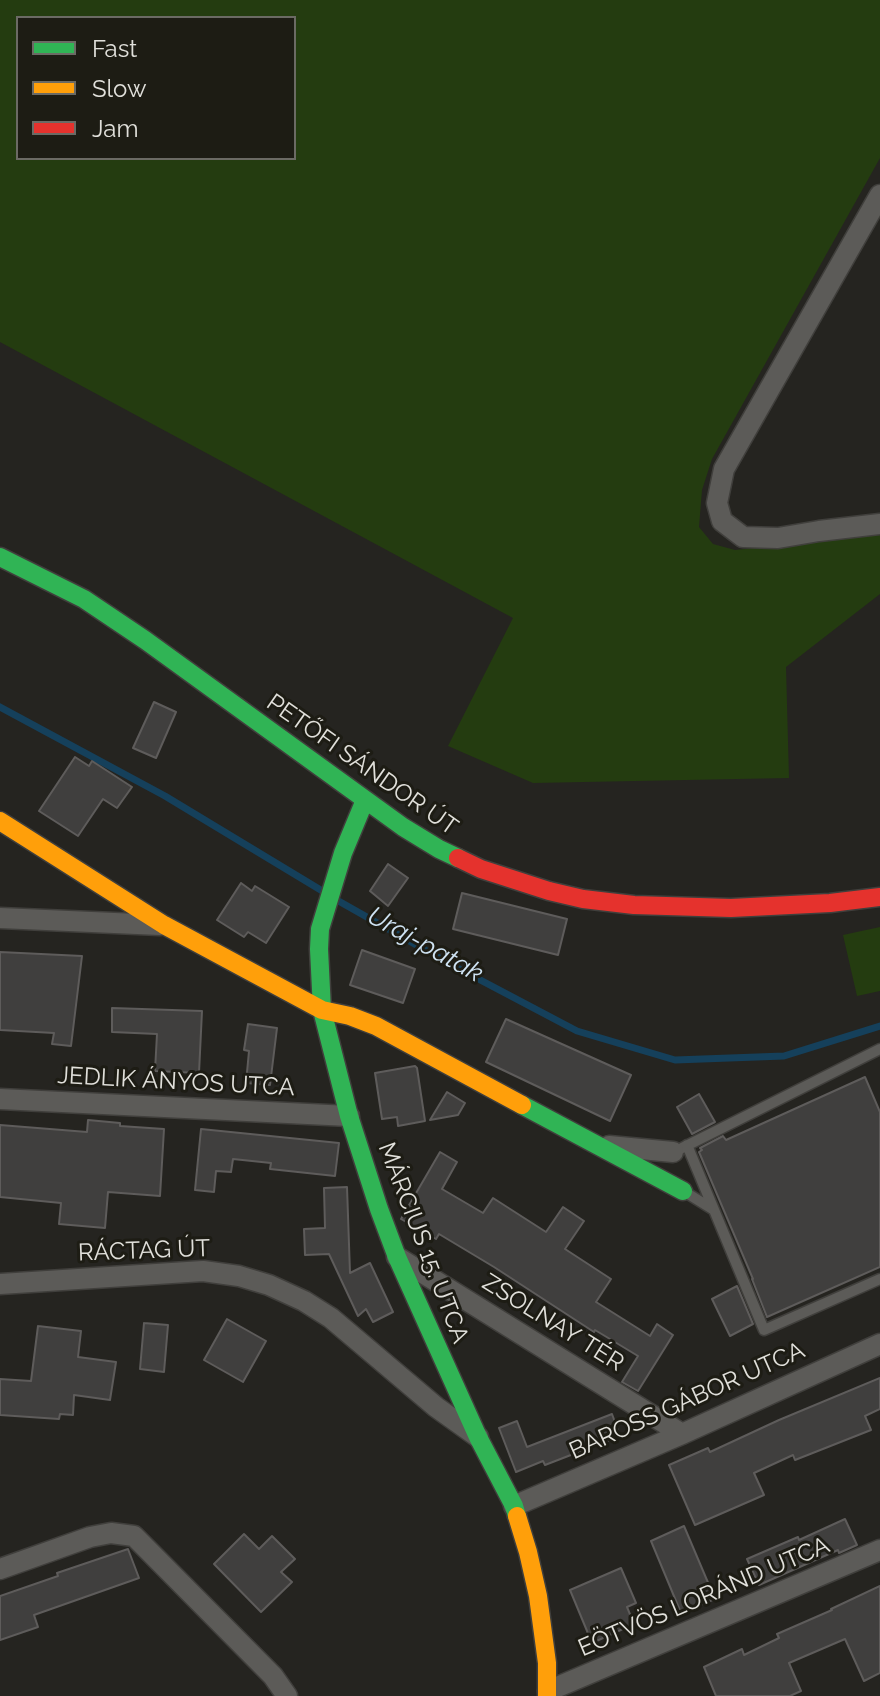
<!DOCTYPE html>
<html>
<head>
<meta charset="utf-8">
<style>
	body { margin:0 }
	#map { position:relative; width:880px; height:1696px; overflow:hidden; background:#252420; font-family:Raleway,sans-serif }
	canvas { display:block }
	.legend { position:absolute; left:16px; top:16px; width:280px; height:144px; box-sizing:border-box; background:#1d1c14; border:2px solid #6b6a64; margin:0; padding:10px 14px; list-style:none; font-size:24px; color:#e1e0db }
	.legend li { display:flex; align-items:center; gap:16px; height:40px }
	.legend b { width:40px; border:2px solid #6b6a64 }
</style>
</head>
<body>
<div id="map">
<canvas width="880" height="1696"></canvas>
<ul class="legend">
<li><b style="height:10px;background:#30b455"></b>Fast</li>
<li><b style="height:10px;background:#ff9f0a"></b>Slow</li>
<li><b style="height:10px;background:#e5322d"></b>Jam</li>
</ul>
</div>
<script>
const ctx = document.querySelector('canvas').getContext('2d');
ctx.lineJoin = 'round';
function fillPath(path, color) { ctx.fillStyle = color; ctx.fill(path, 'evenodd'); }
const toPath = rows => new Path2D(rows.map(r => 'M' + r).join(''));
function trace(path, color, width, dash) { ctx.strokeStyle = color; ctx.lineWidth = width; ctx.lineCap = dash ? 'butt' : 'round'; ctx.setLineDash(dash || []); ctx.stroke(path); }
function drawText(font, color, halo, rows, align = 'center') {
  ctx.font = font + ' Raleway,sans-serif'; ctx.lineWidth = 6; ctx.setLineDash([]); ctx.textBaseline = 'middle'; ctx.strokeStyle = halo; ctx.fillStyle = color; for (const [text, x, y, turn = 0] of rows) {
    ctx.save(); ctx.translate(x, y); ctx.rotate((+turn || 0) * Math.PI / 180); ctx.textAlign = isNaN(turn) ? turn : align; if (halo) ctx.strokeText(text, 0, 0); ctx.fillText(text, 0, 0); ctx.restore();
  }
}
const green = toPath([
	[0,0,880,0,880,158,712,459,702,490,699,527,713,544,735,550,880,535,880,594,786,667,789,778,533,783,448,746,513,618,0,342],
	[18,18,294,18,294,158,18,158],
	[880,927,880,991,857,996,843,935]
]);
const stream = toPath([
	[0,707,165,796,324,892],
	[335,899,450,964,577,1031,675,1060,784,1056,880,1026]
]);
const building = toPath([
	[154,702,176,712,156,758,133,748,154,702],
	[75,757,89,766,92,761,132,787,117,808,103,799,78,836,39,811,75,757],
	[388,864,408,878,388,906,370,891,388,864],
	[241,883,252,891,255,886,289,907,266,943,248,932,244,937,217,920,241,883],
	[462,893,567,919,558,955,453,929,462,893],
	[362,950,415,969,403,1003,350,985,362,950],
	[0,952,82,956,71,1046,52,1044,54,1033,0,1030,0,952],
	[112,1008,202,1011,199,1073,155,1071,157,1034,112,1032,112,1008],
	[506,1019,631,1075,610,1121,486,1062,506,1019],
	[248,1024,277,1028,270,1085,246,1083,249,1051,244,1050,248,1024],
	[415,1066,417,1068,425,1121,398,1126,397,1117,382,1119,375,1073,415,1066],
	[865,1077,880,1112,880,1267,767,1317,752,1279,753,1279,699,1152,702,1150,700,1148,723,1136,726,1140,865,1077],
	[447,1092,465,1103,458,1115,430,1120,447,1092],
	[699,1094,715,1122,692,1134,677,1107,699,1094],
	[88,1120,120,1123,120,1126,164,1129,160,1196,108,1192,105,1228,59,1224,61,1203,0,1197,0,1125,87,1132,88,1120],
	[201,1129,339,1143,335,1176,270,1169,271,1163,233,1159,231,1172,216,1171,214,1192,195,1190,201,1129],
	[440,1152,457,1162,442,1189,483,1213,493,1198,546,1232,563,1207,584,1221,565,1249,611,1279,596,1302,650,1336,657,1324,673,1335,638,1391,622,1382,638,1356,595,1330,594,1332,494,1267,439,1234,436,1239,401,1219,440,1152],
	[347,1187,350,1273,370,1263,393,1312,373,1322,366,1309,358,1316,329,1254,305,1255,304,1229,325,1228,324,1188,347,1187],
	[737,1286,753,1324,730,1336,712,1299,737,1286],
	[227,1319,266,1341,243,1382,204,1360,227,1319],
	[144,1323,168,1325,164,1372,140,1369,144,1323],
	[38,1326,81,1331,78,1357,116,1362,110,1400,74,1395,73,1415,60,1414,59,1419,0,1415,0,1379,31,1381,38,1326],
	[880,1378,880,1409,865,1416,871,1430,795,1460,793,1455,754,1473,764,1495,695,1525,669,1465,708,1448,710,1452,779,1420,880,1378],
	[612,1414,620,1436,545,1465,543,1461,516,1472,499,1428,517,1421,527,1447,612,1414],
	[845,1519,857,1545,839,1553,838,1550,759,1585,747,1559,798,1537,799,1540,845,1519],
	[684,1526,715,1599,681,1613,651,1541,684,1526],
	[244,1534,259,1549,272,1536,295,1559,281,1572,292,1582,261,1612,214,1564,244,1534],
	[128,1549,139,1578,34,1615,38,1627,0,1640,0,1596,58,1576,57,1573,128,1549],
	[621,1568,636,1603,627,1607,634,1624,592,1643,570,1590,621,1568],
	[880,1586,880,1673,864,1681,845,1639,789,1663,801,1691,790,1696,716,1696,704,1667,742,1649,744,1655,779,1638,777,1634,832,1610,831,1609,880,1586]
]);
const lane = toPath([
	[687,1145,764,1330,880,1279],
	[682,1148,880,1049],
	[685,1192,714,1210]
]);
const street = toPath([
	[880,195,724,469,717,503,722,521,743,537,778,538,819,531,880,524],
	[0,918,160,925],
	[0,1099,349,1116],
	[609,1146,673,1152],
	[397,1257,682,1434],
	[0,1284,203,1271,239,1276,269,1285,304,1301,331,1318,436,1407,478,1437],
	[514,1506,682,1434,880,1344],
	[0,1569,90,1537,111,1533,134,1536,273,1676,287,1696],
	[548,1691,880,1550]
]);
const fast = toPath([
	[0,557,84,599,145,640,403,827,439,849,458,858],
	[365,800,343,853,320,929,319,949,322,1010,349,1116,379,1209,397,1257,478,1437,514,1506,517,1516],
	[522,1105,683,1191]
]);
const slow = toPath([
	[0,821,164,925,322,1010,350,1016,376,1026,522,1105],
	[517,1516,528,1552,538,1596,547,1663,547,1696]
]);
const jam = toPath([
	[458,858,481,869,549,891,583,899,634,905,731,908,830,903,880,897]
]);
const streetNames = [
	["PETŐFI SÁNDOR ÚT",362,765,35],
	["JEDLIK ÁNYOS UTCA",176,1082,3],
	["MÁRCIUS 15. UTCA",423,1243,69],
	["RÁCTAG ÚT",144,1251,-2],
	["ZSOLNAY TÉR",553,1323,32],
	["BAROSS GÁBOR UTCA",687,1401,-24],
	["EÖTVÖS LORÁND UTCA",704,1597,-23]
];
const waterNames = [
	["Uraj-patak",425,945,29]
];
fillPath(green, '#243c10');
trace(stream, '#15405b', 7);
fillPath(building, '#403f3e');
trace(building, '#5e5c5b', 2);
trace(lane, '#403f3c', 13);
trace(street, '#403f3c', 23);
trace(fast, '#403f3c', 21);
trace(slow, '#403f3c', 21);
trace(jam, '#403f3c', 21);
trace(lane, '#5c5b58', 10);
trace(street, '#5c5b58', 20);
trace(fast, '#30b455', 18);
trace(slow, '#ff9f0a', 18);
trace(jam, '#e5322d', 18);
drawText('24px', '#e1e0db', '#1d1c14', streetNames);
drawText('italic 26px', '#cfe3f3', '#1d1c14', waterNames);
</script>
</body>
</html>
